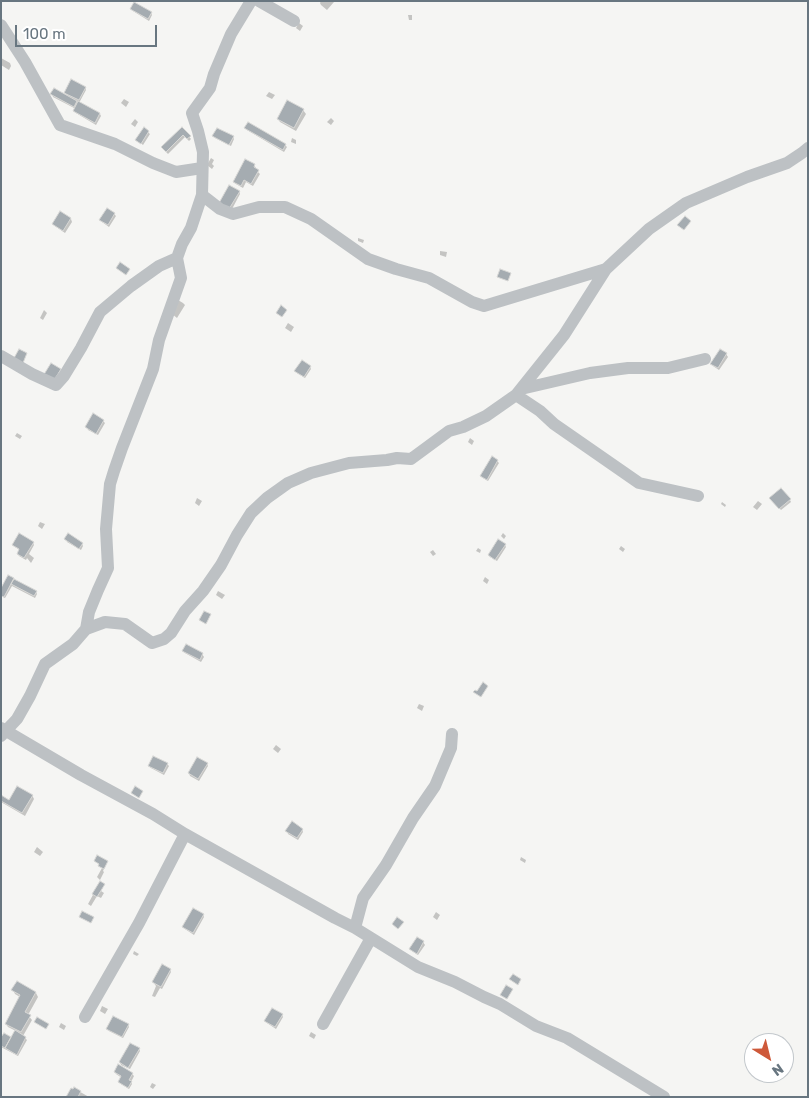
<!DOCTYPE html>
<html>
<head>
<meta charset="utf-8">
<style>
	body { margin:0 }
	#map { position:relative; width:809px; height:1098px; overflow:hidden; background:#f5f5f3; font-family:Rubik,sans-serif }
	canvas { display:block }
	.frame { position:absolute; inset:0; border:2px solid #687680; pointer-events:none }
	.north { position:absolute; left:744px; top:1033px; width:50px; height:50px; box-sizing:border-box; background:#fff; border:1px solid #c3c8cc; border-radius:50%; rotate:144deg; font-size:14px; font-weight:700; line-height:20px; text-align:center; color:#687680 }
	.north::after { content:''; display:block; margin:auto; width:18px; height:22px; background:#ce593a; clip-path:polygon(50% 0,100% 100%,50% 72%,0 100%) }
	.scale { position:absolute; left:15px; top:25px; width:142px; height:22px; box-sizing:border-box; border:2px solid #687680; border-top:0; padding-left:6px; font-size:15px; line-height:18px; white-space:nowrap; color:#687680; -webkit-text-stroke:4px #fff; paint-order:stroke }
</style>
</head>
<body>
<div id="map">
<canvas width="809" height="1098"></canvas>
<div class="frame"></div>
<div class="north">N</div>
<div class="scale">100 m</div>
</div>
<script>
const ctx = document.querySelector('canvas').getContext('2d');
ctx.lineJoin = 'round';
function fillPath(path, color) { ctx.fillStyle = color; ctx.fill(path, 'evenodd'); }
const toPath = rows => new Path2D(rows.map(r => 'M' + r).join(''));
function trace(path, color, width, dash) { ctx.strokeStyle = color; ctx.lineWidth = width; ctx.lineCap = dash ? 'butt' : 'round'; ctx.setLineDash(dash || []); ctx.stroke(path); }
const shadow = toPath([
	[321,1,333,1,334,2,327,10,321,5,320,3],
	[131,9,151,13,152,15,149,21,133,11],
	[408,15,412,15,412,20,409,20],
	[299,23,303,26,300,31,296,28],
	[1,58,10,63,11,66,9,70,1,65],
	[85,87,86,90,79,103,100,114,101,116,96,125,76,113,74,111,76,109,53,97,52,94,68,98,66,93],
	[269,92,275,95,272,99,266,96],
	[124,99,129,102,126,107,121,103],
	[303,110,306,114,296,131,280,122,278,119],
	[331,118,334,121,331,125,327,122],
	[135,119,138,122,135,127,131,124],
	[182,128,191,139,189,141,185,137,168,154,164,150],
	[246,128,285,145,287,147,284,152,247,130],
	[144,129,150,134,143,145,137,140],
	[214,136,233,137,234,139,231,146,215,138],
	[292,138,296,140,296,144,291,142],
	[211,158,214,160,212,164,214,166,212,169,207,165],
	[254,165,256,168,255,169,260,174,253,186,246,182,243,188,236,184,234,182],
	[239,191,240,194,232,209,220,203],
	[60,213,71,219,72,222,65,233,55,226,53,224],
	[114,214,116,216,109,227,102,222,101,220],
	[358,238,364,240,363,243,358,241],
	[440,251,447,252,446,257,440,255],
	[178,300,183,303,185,305,177,318,172,314],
	[44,310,47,313,43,320,40,318],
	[288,323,294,327,291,332,285,328],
	[720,351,726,354,728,357,719,370,713,366,712,364],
	[310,367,311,369,305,378,297,373,296,371],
	[103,421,105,423,98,435,88,430,87,427],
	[17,433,22,436,20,439,15,436],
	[470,438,474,441,472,445,468,442],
	[497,461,499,463,488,481,483,478,482,476],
	[197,498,202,501,199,506,195,503],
	[772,500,790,500,791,502,781,510],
	[758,501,762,504,757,510,753,507],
	[722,502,726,505,725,507,721,504],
	[40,522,45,524,42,529,38,526],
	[503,533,506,536,504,539,501,536],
	[66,539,82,544,83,546,81,550,67,542],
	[33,543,34,545,29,554,34,558,31,563,27,558,26,560,19,556,18,554,20,550,15,547,13,545],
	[505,545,506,547,497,561,490,557,489,555],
	[621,546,625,549,623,552,619,549],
	[478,548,481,550,480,553,476,551],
	[433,550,436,554,433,556,430,552],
	[8,577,36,592,37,594,35,598,12,586,5,598,1,596,1,591],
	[485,577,489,580,487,584,483,581],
	[218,591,225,595,222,599,216,595],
	[186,645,202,654,204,657,201,662,185,653,183,651],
	[419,704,424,706,422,711,417,708],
	[276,745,281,749,278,753,273,749],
	[167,764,169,766,164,775,151,768,149,766],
	[207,764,208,766,199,781,190,776,189,773],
	[32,795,34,799,25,816,1,802,1,797,10,801],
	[302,829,303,832,298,840,288,834,287,831],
	[37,847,43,852,40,856,34,852],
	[521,857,526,860,525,863,520,860],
	[107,862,103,871,104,872,100,880,97,877,102,868],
	[100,882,104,885,101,891,104,893,101,898,97,896,91,906,88,904],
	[436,912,440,915,437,920,433,917],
	[203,915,204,917,194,935,185,929,184,927],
	[423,942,425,945,418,955,412,951,410,949],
	[134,951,139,954,137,956,133,954],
	[170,970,171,972,162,989,160,988,155,997,152,996,156,986,153,982],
	[17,983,36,993,38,997,28,1015,32,1020,23,1036,27,1040,18,1056,1,1047,1,1040,4,1034,12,1038,16,1031,8,1027,6,1024,20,997,15,994,13,990],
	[102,1006,108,1009,105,1014,100,1011],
	[282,1015,283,1017,276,1029,267,1023,265,1021],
	[61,1023,66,1026,64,1030,59,1027],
	[128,1025,129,1027,123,1038,109,1031,108,1029],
	[311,1032,316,1035,314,1039,309,1036],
	[139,1049,140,1051,130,1069,121,1065,120,1062],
	[115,1072,132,1074,134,1076,131,1082,132,1084,129,1089,121,1084,119,1082,122,1078,116,1074],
	[152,1083,156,1085,153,1089,150,1087],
	[75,1089,89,1097,67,1097]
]);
const building = toPath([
	[134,2,152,12,148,19,130,9,134,2],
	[71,79,86,87,79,100,64,93,71,79],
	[54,88,77,101,74,107,50,94,54,88],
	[287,100,304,109,294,128,277,119,287,100],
	[78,101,100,113,95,123,73,111,78,101],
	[248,122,286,144,283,150,244,128,248,122],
	[144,127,149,131,141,144,135,140,144,127],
	[182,127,191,136,187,139,183,135,166,152,161,147,182,127],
	[217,128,234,136,229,145,212,136,217,128],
	[245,159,255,164,254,167,259,170,251,184,244,180,241,186,233,182,245,159],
	[229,185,240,191,229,209,219,203,229,185],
	[107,208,115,213,108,225,99,220,107,208],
	[60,211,71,218,63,231,52,224,60,211],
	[685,216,691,221,684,230,677,225,685,216],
	[120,262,130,269,126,275,116,268,120,262],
	[500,269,511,273,508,281,497,277,500,269],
	[281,305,287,310,282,317,276,313,281,305],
	[19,349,27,353,23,363,14,358,19,349],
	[720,349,727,353,718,368,710,364,720,349],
	[302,360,311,366,304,377,294,371,302,360],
	[51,363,61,369,53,382,43,376,51,363],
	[93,413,104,420,96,434,85,427,93,413],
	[492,456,498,460,487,480,480,476,492,456],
	[781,488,791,499,779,509,769,498,781,488],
	[19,533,34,542,24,558,17,554,19,549,12,545,19,533],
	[68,533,83,543,79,549,64,539,68,533],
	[498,539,506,544,495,560,488,555,498,539],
	[8,575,14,578,4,597,1,596,1,588,8,575],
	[14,579,37,591,34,596,11,584,14,579],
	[204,611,211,614,206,624,199,620,204,611],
	[186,644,203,653,200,660,182,651,186,644],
	[483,682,488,686,481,697,473,692,475,690,477,691,483,682],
	[153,756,168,763,163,773,148,766,153,756],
	[197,757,208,763,198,779,188,773,197,757],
	[17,786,33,795,22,813,1,801,1,795,9,800,17,786],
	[135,786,143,791,139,798,131,793,135,786],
	[292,821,303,829,297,838,285,831,292,821],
	[97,855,108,861,104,869,98,866,99,864,94,861,97,855],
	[100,881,105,884,97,897,92,894,100,881],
	[193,908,204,914,193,933,182,927,193,908],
	[82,911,94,917,91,923,79,917,82,911],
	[397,917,404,922,398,929,392,924,397,917],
	[417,937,424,941,417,954,409,949,417,937],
	[162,964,171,969,161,987,152,982,162,964],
	[513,974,521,979,518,985,509,979,513,974],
	[17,981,36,992,25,1012,31,1015,21,1032,5,1024,20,995,11,990,17,981],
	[506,985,513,989,507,999,500,995,506,985],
	[272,1008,283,1014,275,1027,264,1021,272,1008],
	[113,1016,129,1024,122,1037,106,1029,113,1016],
	[37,1017,49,1024,46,1029,34,1022,37,1017],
	[15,1030,26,1037,17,1055,5,1048,15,1030],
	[4,1033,11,1037,5,1048,1,1046,1,1037,4,1033],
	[130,1043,140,1048,128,1068,119,1062,130,1043],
	[118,1064,133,1073,129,1080,132,1081,128,1088,118,1082,121,1076,114,1072,118,1064],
	[74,1087,81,1091,78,1097,66,1097,71,1088,73,1089,74,1087]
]);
const minor = toPath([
	[259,1,294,21],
	[1,25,25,62,60,125,115,144,153,163,176,172,202,168],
	[202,195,220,209,233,214,259,207,285,207,311,219,368,259,396,269,429,278,472,302,484,306,606,269],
	[1,356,32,374,56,385,64,376,81,348,100,312,131,286,159,266,177,258],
	[521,389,590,373,628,368,668,368,705,359],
	[516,395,540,411,554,424,639,483,698,496],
	[86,629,89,612,98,590,108,568,106,529,110,484,114,471,122,448,153,369,159,340,181,278,177,258,182,244,191,228,202,195,203,152,198,131,192,113,210,88,214,74,231,34,251,1],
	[1,728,81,775,153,814,185,834,335,918,355,928,418,967,455,982,484,997,500,1004,536,1026,567,1038,664,1097],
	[1,736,17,719,30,696,45,664,73,644,86,629,105,622,125,624,152,643,164,639,171,633,185,611,203,591,221,565,237,535,251,513,267,498,288,483,311,473,349,463,387,460,397,458,411,459,449,431,463,427,486,416,516,395,564,335,606,269,649,229,686,203,747,177,787,163,802,153,808,148],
	[355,928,363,898,386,865,413,818,435,786,451,748,452,734],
	[85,1017,139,923,185,834],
	[323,1024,371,938]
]);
fillPath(shadow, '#0003');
fillPath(building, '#a5acb1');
trace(building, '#d7d7d5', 1);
trace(minor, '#bdc1c4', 12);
</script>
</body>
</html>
